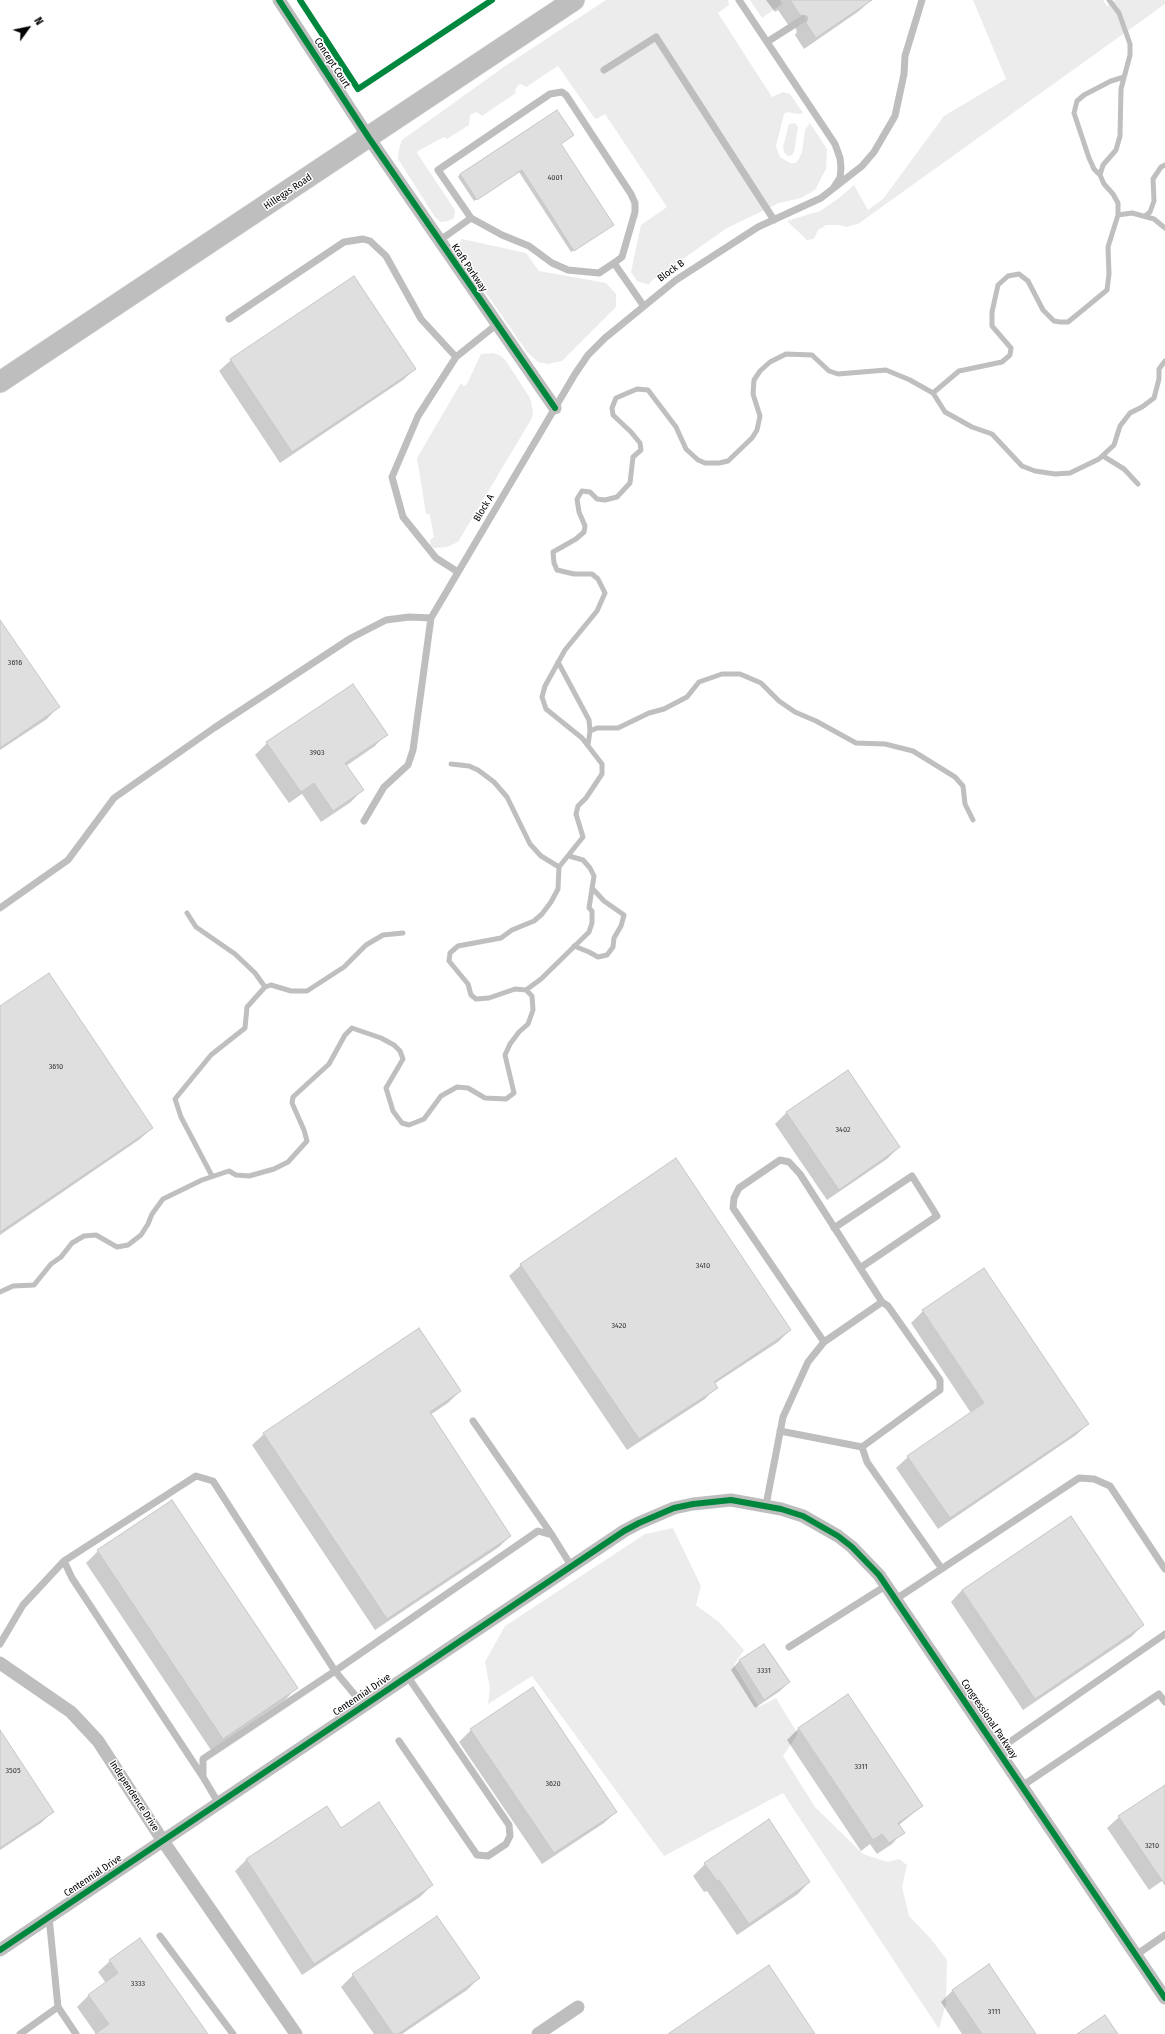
<!DOCTYPE html>
<html>
<head>
<meta charset="utf-8">
<style>
	body { margin:0 }
	#map { position:relative; width:1165px; height:2034px; overflow:hidden; background:#fff; font-family:"Fira Sans Condensed",sans-serif }
	canvas { display:block }
	.north { position:absolute; left:8px; top:8px; width:40px; height:40px; -webkit-text-stroke:3px #fff; paint-order:stroke; rotate:57deg; font-size:11px; font-weight:700; line-height:16px; text-align:center; color:#000 }
	.north::after { content:''; display:block; margin:auto; width:14px; height:18px; background:#000; clip-path:polygon(50% 0,100% 100%,50% 72%,0 100%) }
</style>
</head>
<body>
<div id="map">
<canvas width="1165" height="2034"></canvas>
<div class="north">N</div>
</div>
<script>
const ctx = document.querySelector('canvas').getContext('2d');
ctx.lineJoin = 'round';
function fillPath(path, color) { ctx.fillStyle = color; ctx.fill(path, 'evenodd'); }
const toPath = rows => new Path2D(rows.map(r => 'M' + r).join(''));
function trace(path, color, width, dash) { ctx.strokeStyle = color; ctx.lineWidth = width; ctx.lineCap = dash ? 'butt' : 'round'; ctx.setLineDash(dash || []); ctx.stroke(path); }
function drawText(font, color, halo, rows, align = 'center') {
  ctx.font = font + ' "Fira Sans Condensed",sans-serif'; ctx.lineWidth = 3; ctx.setLineDash([]); ctx.textBaseline = 'middle'; ctx.strokeStyle = halo; ctx.fillStyle = color; for (const [text, x, y, turn = 0] of rows) {
    ctx.save(); ctx.translate(x, y); ctx.rotate((+turn || 0) * Math.PI / 180); ctx.textAlign = isNaN(turn) ? turn : align; if (halo) ctx.strokeText(text, 0, 0); ctx.fillText(text, 0, 0); ctx.restore();
  }
}
const green = toPath([
	[606,0,728,0,729,5,718,13,772,97,783,92,790,94,803,113,798,114,787,112,784,114,776,146,780,157,790,163,795,163,799,159,802,152,805,130,810,123,827,149,826,169,815,190,801,198,779,203,727,228,650,282,649,285,637,281,631,272,641,225,667,207,605,114,596,119,593,116,558,66,526,87,521,84,518,85,515,90,516,93,482,116,477,112,470,115,469,125,447,139,444,137,418,151,417,153,455,210,454,218,448,221,441,222,435,217,398,159,399,149,402,140,508,64],
	[750,0,780,0,782,4,762,18],
	[973,0,1103,0,1107,6,1115,0,1165,0,1165,4,858,224,846,227,839,225,826,225,818,230,814,239,807,240,787,221,820,211,839,198,854,185,868,210,883,199,944,116,1006,79],
	[795,123,798,127,794,152,792,155,788,156,784,152,783,147,789,124],
	[462,239,526,253,539,271,606,283,616,294,616,307,562,361,547,364,538,362,527,352,460,255,459,243],
	[493,353,501,356,506,361,530,398,533,411,532,418,458,542,447,547,434,548,430,545,430,540,434,537,430,516,429,514,426,514,417,458,461,383,464,386,467,384,481,354],
	[673,1528,701,1586,696,1605,720,1623,744,1650,734,1665,759,1707,776,1698,798,1734,783,1756,815,1807,863,1854,887,1862,899,1859,907,1865,902,1887,909,1916,931,1939,947,1960,946,2003,939,2029,783,1793,664,1856,532,1676,488,1704,490,1688,485,1662,505,1626,645,1534]
]);
const shadow = toPath([
	[766,0,871,0,859,11,804,49,795,35,797,32,795,27,789,26,778,10,775,12],
	[560,144,610,227,571,252,519,172,474,201,458,177,460,174],
	[231,360,415,369,403,380,280,463,219,371],
	[0,621,58,707,47,719,0,750],
	[353,686,386,734,375,746,346,766,362,790,351,802,321,822,302,794,289,803,255,755,267,743],
	[0,1007,152,1128,140,1139,0,1235],
	[848,1071,899,1147,887,1159,827,1200,775,1124,786,1113],
	[521,1265,790,1330,778,1342,714,1384,716,1387,705,1399,627,1450,509,1276],
	[984,1269,1088,1424,1076,1435,938,1529,896,1468,908,1457,971,1413,911,1323,923,1311],
	[460,1391,448,1403,430,1415,510,1536,499,1547,375,1630,252,1445,264,1434],
	[172,1501,296,1688,285,1700,211,1750,86,1563,98,1551],
	[1071,1517,1143,1625,1131,1637,1023,1710,951,1602,962,1590],
	[763,1645,789,1682,780,1691,755,1708,731,1670,739,1661],
	[533,1688,616,1812,604,1823,542,1864,459,1742,471,1730],
	[799,1728,922,1806,899,1825,903,1832,892,1844,877,1854,870,1844,861,1851,787,1740],
	[0,1732,52,1812,41,1823,0,1850],
	[1165,1786,1165,1879,1149,1890,1107,1828,1119,1817],
	[327,1807,341,1829,432,1885,420,1897,302,1975,235,1871,246,1860],
	[705,1864,809,1882,798,1894,737,1935,707,1891,704,1892,693,1876],
	[110,1961,207,2034,96,2034,77,2007,89,1995,106,1983,98,1972],
	[353,1975,479,1978,467,1990,402,2034,374,2034,341,1987],
	[953,1990,1034,2034,962,2034,941,2002]
]);
const stream = toPath([
	[1100,175,1094,169,1089,158,1074,113,1077,101,1084,95,1111,81,1124,77],
	[1118,215,1132,213,1154,219,1165,228],
	[1145,216,1150,212,1154,201,1153,179,1161,167,1165,165],
	[933,393,945,412,972,427,992,434,1022,466,1035,471,1055,474,1070,473,1099,459,1114,445,1120,426,1130,413,1142,407,1154,398,1159,379,1159,369,1165,361],
	[1103,456,1124,469,1138,484],
	[558,662,589,720,590,731,588,745],
	[590,731,597,728,618,728,649,713,664,709,687,697,699,682,722,674,740,674,761,683,779,701,795,712,816,721,856,743,885,744,913,751,955,777,963,786,965,804,973,820],
	[451,764,469,766,478,770,494,782,507,797,530,844,541,856,559,867],
	[187,913,196,927,235,954,255,973,265,987],
	[574,946,589,952,598,957,607,955,613,947,614,938,621,926,624,915,604,901,592,888],
	[526,990,541,979,589,932,592,923,592,911,589,908,594,876,590,868,583,860,569,856],
	[212,1176,181,1117,175,1099,211,1055,245,1028,247,1007,265,987,271,985,291,991,307,991,344,967,366,945,383,935,403,933],
	[0,1292,13,1286,34,1285,51,1264,61,1257,72,1243,84,1236,96,1235,117,1247,128,1245,141,1235,148,1224,152,1214,163,1199,202,1180,229,1171,236,1175,249,1176,274,1169,288,1162,307,1141,304,1130,292,1103,293,1097,329,1064,345,1035,352,1028,381,1038,394,1045,400,1051,403,1059,386,1088,393,1111,402,1123,409,1125,424,1119,441,1096,457,1087,468,1088,485,1098,506,1099,514,1093,505,1055,510,1044,519,1032,528,1024,533,1010,532,996,526,990,515,989,489,998,476,999,471,995,468,984,449,961,450,953,458,946,501,938,512,930,534,921,542,914,551,902,558,889,559,867,583,837,576,814,578,806,586,798,602,774,602,764,582,738,546,709,542,697,545,686,565,650,597,611,605,593,598,579,592,574,574,574,557,570,554,563,553,552,576,539,584,532,585,526,579,512,577,499,582,491,590,492,597,499,605,500,617,497,630,483,633,457,641,450,640,443,631,432,613,415,612,408,616,398,637,389,648,390,676,427,686,449,698,460,705,463,719,463,728,461,752,438,757,430,760,416,753,394,754,380,760,371,770,362,786,354,812,355,829,371,838,374,886,370,910,380,933,393,959,371,1002,362,1010,355,1011,348,992,326,992,312,998,285,1008,276,1019,274,1028,281,1043,310,1054,321,1060,322,1068,322,1084,309,1107,290,1109,274,1108,247,1118,215,1118,203,1113,194,1104,184,1100,175,1103,165,1116,150,1120,136,1121,89,1130,55,1130,44,1119,13,1109,0]
]);
const building = toPath([
	[790,0,872,0,816,38,806,23,808,19,807,16,800,15,790,0],
	[557,110,574,135,561,144,614,225,574,251,522,170,477,200,460,174,557,110],
	[354,276,416,369,292,452,230,359,354,276],
	[0,620,60,707,0,748,0,620],
	[353,684,388,735,345,763,364,790,333,811,314,783,301,792,266,742,353,684],
	[49,973,153,1128,0,1232,0,1006,49,973],
	[848,1070,900,1147,839,1190,786,1112,848,1070],
	[676,1158,791,1330,714,1382,718,1388,639,1439,520,1264,676,1158],
	[984,1268,1089,1424,950,1518,907,1456,984,1403,922,1310,984,1268],
	[419,1328,461,1391,430,1412,511,1536,387,1619,263,1433,419,1328],
	[172,1500,298,1688,223,1739,97,1550,172,1500],
	[1071,1516,1144,1625,1035,1699,962,1590,1071,1516],
	[764,1644,790,1682,764,1700,739,1660,764,1644],
	[533,1687,617,1812,554,1853,470,1729,533,1687],
	[848,1694,923,1806,898,1823,905,1833,889,1843,882,1834,873,1840,798,1728,848,1694],
	[0,1730,54,1812,0,1848,0,1730],
	[1165,1785,1165,1885,1118,1816,1165,1785],
	[379,1802,433,1885,314,1964,246,1859,327,1806,341,1828,379,1802],
	[769,1819,810,1882,749,1924,719,1880,717,1881,704,1863,769,1819],
	[437,1916,480,1978,398,2034,393,2034,352,1974,437,1916],
	[140,1938,208,2034,95,2034,109,2024,88,1995,118,1973,109,1960,140,1938],
	[989,1964,1036,2034,982,2034,952,1990,989,1964],
	[769,1965,815,2034,668,2034,769,1965],
	[1105,2015,1118,2034,1077,2034,1105,2015]
]);
const lane = toPath([
	[739,0,835,144,840,158,841,168,840,178,834,187],
	[767,42,803,19],
	[604,70,656,37,774,220],
	[471,218,502,235,529,246,552,263,568,270,599,273,614,263],
	[439,241,471,218,438,170,550,94,562,92,566,95,631,194,635,203,635,212,622,257,614,263,643,305],
	[229,319,344,242,363,239,370,241,386,256,421,319,456,357],
	[458,572,436,558,403,517,392,477,418,416,456,357,496,325],
	[364,821,384,787,408,765,413,750,431,618,575,374,588,355,605,338,676,280,758,227,821,198,862,166,874,152,895,116,904,74,905,56,922,0],
	[0,908,68,860,114,798,214,728,351,638,386,620,409,617,431,618],
	[834,1228,912,1176,937,1216,860,1268],
	[824,1342,733,1208,734,1198,739,1188,780,1160,789,1162,800,1174,882,1302],
	[473,1421,552,1535,572,1567],
	[780,1431,862,1447],
	[766,1505,783,1417,808,1362,824,1342,882,1302,888,1306,940,1380,940,1390,862,1447,867,1462,942,1569],
	[64,1561,72,1578,203,1777],
	[896,1599,1079,1478,1094,1479,1110,1486,1165,1569],
	[0,1644,23,1605,64,1561,196,1476,213,1481,335,1671,364,1706],
	[789,1647,887,1585],
	[399,1741,477,1855,488,1856,506,1844,510,1836,509,1825,408,1677],
	[998,1750,1165,1634],
	[1022,1786,1159,1694,1165,1702],
	[219,1804,203,1777,203,1759,335,1671,538,1531,552,1535],
	[160,1936,233,2034],
	[1136,1955,1165,1935],
	[58,2007,76,2034],
	[20,2034,58,2007,49,1917]
]);
const street = toPath([
	[279,0,369,138,555,408],
	[0,1663,71,1712,98,1741,163,1841,296,2034],
	[0,1950,624,1531,639,1523,674,1508,693,1504,731,1500,781,1509,803,1516,838,1536,852,1547,879,1575,1165,1998],
	[538,2034,578,2007]
]);
const primary = toPath([
	[0,382,574,0]
]);
const cycleway = toPath([
	[279,0,369,138,555,408],
	[300,0,358,89,492,0],
	[0,1950,624,1531,639,1523,674,1508,693,1504,731,1500,781,1509,803,1516,838,1536,852,1547,879,1575,1165,1998]
]);
const numberNames = [
	["4001",555,178],
	["3616",15,663],
	["3903",317,753],
	["3610",56,1067],
	["3402",843,1130],
	["3410",703,1266],
	["3420",619,1326],
	["3331",764,1671],
	["3311",861,1767],
	["3505",13,1771],
	["3620",553,1784],
	["3210",1152,1846],
	["3333",138,1984],
	["3111",994,2012]
];
const streetNames = [
	["Concept Court",332,63,57],
	["Hillegas Road",288,192,-34],
	["Kraft Parkway",469,268,56],
	["Block B",671,271,-36],
	["Block A",484,508,-59],
	["Centennial Drive",362,1695,-34],
	["Congressional Parkway",989,1719,56],
	["Independence Drive",134,1796,57],
	["Centennial Drive",93,1876,-34]
];
fillPath(green, '#ececec');
fillPath(shadow, '#0003');
trace(stream, '#bfbfbf', 5);
fillPath(building, '#dfdfdf');
trace(building, '#c7c7c7', 1);
trace(primary, '#dbdbdb', 22);
trace(lane, '#bebebe', 7);
trace(street, '#bebebe', 13);
trace(primary, '#bebebe', 21);
trace(cycleway, '#00873e', 6);
drawText('8px', '#383838', null, numberNames);
drawText('10px', '#000', '#fff', streetNames);
</script>
</body>
</html>
